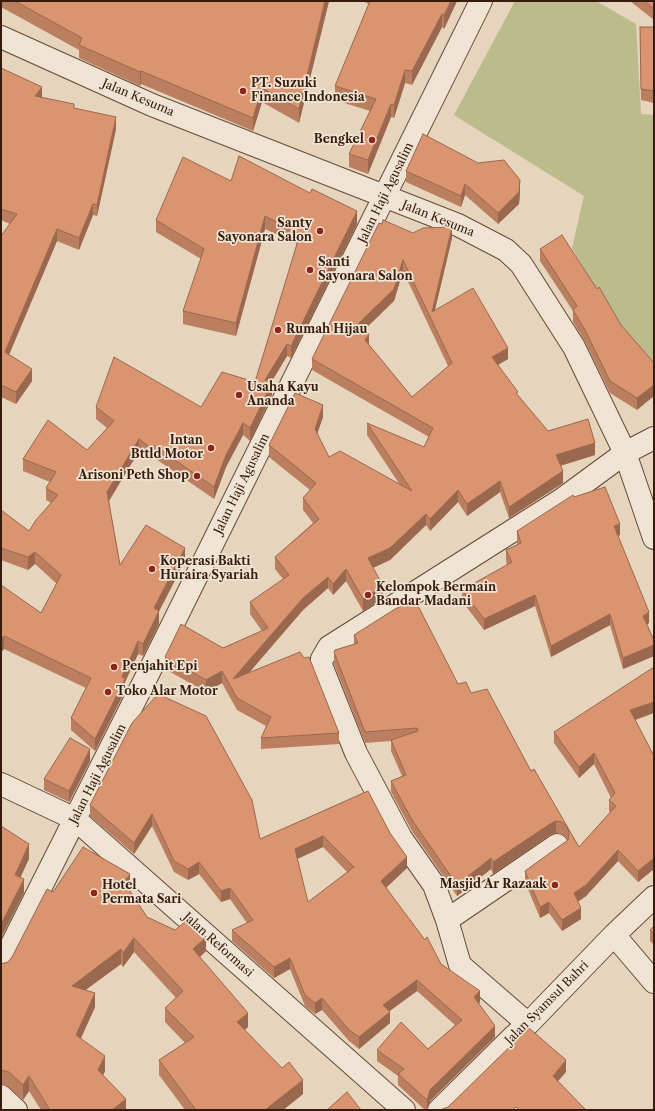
<!DOCTYPE html>
<html>
<head>
<meta charset="utf-8">
<style>
	body { margin:0 }
	#map { position:relative; width:655px; height:1111px; overflow:hidden; background:#e6d4bc; font-family:"Libre Caslon Text",serif }
	canvas { display:block }
	.frame { position:absolute; inset:0; border:2px solid #371c0d; pointer-events:none }
</style>
</head>
<body>
<div id="map">
<canvas width="655" height="1111"></canvas>
<div class="frame"></div>
</div>
<script>
const ctx = document.querySelector('canvas').getContext('2d');
ctx.lineJoin = 'round';
function fillPath(path, color) { ctx.fillStyle = color; ctx.fill(path, 'evenodd'); }
const toPath = rows => new Path2D(rows.map(r => 'M' + r).join(''));
function trace(path, color, width, dash) { ctx.strokeStyle = color; ctx.lineWidth = width; ctx.lineCap = dash ? 'butt' : 'round'; ctx.setLineDash(dash || []); ctx.stroke(path); }
function drawText(font, color, halo, rows, align = 'center') {
  ctx.font = font + ' "Libre Caslon Text",serif'; ctx.lineWidth = 3.5; ctx.setLineDash([]); ctx.textBaseline = 'middle'; ctx.strokeStyle = halo; ctx.fillStyle = color; for (const [text, x, y, turn = 0] of rows) {
    ctx.save(); ctx.translate(x, y); ctx.rotate((+turn || 0) * Math.PI / 180); ctx.textAlign = isNaN(turn) ? turn : align; if (halo) ctx.strokeText(text, 0, 0); ctx.fillText(text, 0, 0); ctx.restore();
  }
}
const green = toPath([
	[515,1,596,1,636,24,641,114,654,115,654,385,572,248,584,196,454,115]
]);
const minor = toPath([
	[1,37,152,105,458,225,506,250,521,264,574,347,625,453,654,538],
	[1,784,75,819,404,1110],
	[447,920,557,845],
	[614,935,654,982],
	[1,966,157,656,481,1],
	[528,1024,460,965,447,920,434,885,401,838,356,753,321,665,322,659,329,647,561,500,625,453,654,438],
	[1,1096,16,1110],
	[439,1110,514,1036,528,1024,614,935,654,897]
]);
const wall = toPath([
	[1,1,329,1,299,123,262,102,253,131,141,84,140,86,79,58,79,50,1,7],
	[362,1,457,1,444,29,442,27,412,85,405,83,394,118,391,117,368,174,349,167,349,154,370,111,335,100,335,86,369,4],
	[630,1,654,1,654,20],
	[640,27,654,27,654,103,641,100],
	[1,68,42,97,74,108,116,129,97,216,93,215,79,250,57,241,9,355,32,381,16,404,1,397,1,236,10,224,1,220],
	[406,171,520,192,519,204,498,224,465,195,461,207,406,182],
	[231,181,357,224,291,358,287,356,271,383,272,395,250,441,243,435,226,467,214,499,153,457,151,460,139,451,109,501,120,565,185,561,159,611,159,624,143,656,138,654,125,682,125,691,95,751,71,730,71,718,86,688,4,649,1,585,41,613,57,584,35,564,28,570,1,560,1,510,29,531,51,503,46,500,46,488,50,482,23,471,23,459,87,450,107,428,96,419,96,407,201,407,255,382,297,244,265,229,236,336,183,324,183,311,201,259,156,232,156,220],
	[382,224,413,233,452,238,435,310,508,359,498,365,518,396,548,431,595,455,560,466,563,483,509,518,500,492,467,516,458,502,430,531,426,525,390,560,373,568,383,598,363,611,346,581,333,595,328,588,303,610,249,673,339,733,339,744,261,749,261,738,266,726,237,710,222,683,206,692,165,669,165,657,223,648,262,631,250,614,250,602,283,579,275,569,275,557,313,523,303,510,303,498,310,490,269,457,269,445,323,417,317,434,329,457,400,485,367,435,367,423,424,447,429,437,312,370,312,359],
	[403,271,448,366,412,397,369,345,363,330,394,301],
	[540,249,621,325,654,363,637,410,610,393,585,342,573,322,573,311,540,261],
	[574,497,620,535,618,536,649,623,647,624,654,640,654,656,623,669,610,625,551,657,535,606,484,630,462,601,462,590,507,565,506,561,506,550,518,545,517,543,517,531],
	[354,635,458,684,471,693,531,771,534,769,579,847,610,812,609,811,609,800,611,798,594,764,579,778,554,743,554,732,635,720,654,756,654,869,638,882,618,861,586,896,578,902,581,919,562,931,549,913,540,918,525,882,525,871,568,840,567,838,562,834,556,833,550,835,493,874,491,869,457,896,412,831,391,792,391,781,402,776,391,751,391,741,365,743,334,664,334,652,354,644],
	[132,723,260,839,368,791,407,868,386,888,441,964,480,1002,479,1003,495,1037,430,1101,427,1110,425,1110,398,1085,398,1076,377,1061,377,1050,428,1049,455,1025,417,991,389,1011,390,1023,359,1049,349,1041,322,1010,315,1014,305,1006,290,969,274,978,232,941,232,930,247,923,230,899,221,902,199,874,188,880,174,872,152,826,134,854,90,816,90,805],
	[323,847,347,872,308,902,297,859],
	[90,761,69,802,44,790,44,779],
	[130,889,129,890,147,917,206,951,200,957,248,1027,245,1030,303,1094,283,1110,185,1110,159,1075,159,1060,185,1043,165,1022,165,1008,176,998,134,952,123,967,121,964,85,990,95,1007,81,1038,105,1071,103,1075,126,1110,41,1110,29,1091,23,1100,9,1087,1,1085,1,964,8,962,12,957,53,892],
	[654,926,654,945,650,941,650,930]
]);
const shadedWall = toPath([
	[325,1,329,1,299,123,299,109],
	[451,1,457,1,444,29,444,15],
	[442,14,442,27,412,85,412,71],
	[405,70,405,83,394,118,394,105],
	[141,71,141,84,140,86,140,72],
	[42,87,42,99,35,96],
	[262,88,262,102,253,131,253,118],
	[391,104,391,117,368,174,368,160],
	[116,117,116,129,97,216,97,205],
	[520,180,520,192,519,204,498,224,498,213],
	[465,184,465,195,461,207,461,196],
	[93,204,93,215,79,250,79,238],
	[357,211,357,224,291,358,291,346],
	[265,216,265,229,236,336,236,323],
	[452,227,452,238,432,322,432,312],
	[57,229,57,241,5,364,5,352],
	[403,260,403,271,394,301,356,338,356,326],
	[369,334,369,346,365,340],
	[287,344,287,356,265,392,265,380],
	[508,348,508,359,492,368,492,357],
	[32,369,32,381,16,404,16,392],
	[272,383,272,395,250,441,250,428],
	[654,385,654,396,637,410,637,398],
	[323,405,323,417,315,440,315,429],
	[243,423,243,435,226,467,214,499,214,487,226,455],
	[139,439,139,451,107,504,107,492],
	[595,443,595,455,556,467,556,455],
	[153,445,153,457,151,460,151,448],
	[563,471,563,483,509,518,509,507],
	[500,481,500,492,467,516,467,504],
	[458,490,458,502,430,531,430,519],
	[426,514,426,525,390,560,368,570,368,558],
	[620,524,620,535,614,537,614,526],
	[185,548,185,561,154,621,154,608],
	[35,552,35,564,28,570,28,557],
	[346,569,346,581,333,595,333,584],
	[328,577,328,588,303,610,233,691,233,679,303,598],
	[383,586,383,598,363,611,363,599],
	[535,595,535,606,484,630,484,619],
	[159,611,159,624,143,656,143,644],
	[649,612,649,623,643,627,643,616],
	[610,614,610,625,551,657,551,646],
	[4,636,4,649,1,653,1,640],
	[138,641,138,654,125,682,125,691,95,751,95,739,122,677],
	[654,645,654,656,623,669,623,658],
	[222,671,222,683,206,692,206,680],
	[654,702,654,713,630,722,630,710],
	[90,749,90,761,69,802,69,791],
	[594,753,594,764,579,778,579,767],
	[152,814,152,826,134,854,134,843],
	[556,821,556,833,550,835,493,874,493,862,550,824],
	[323,836,323,847,295,860,295,849],
	[29,844,29,859,15,889,15,875],
	[618,850,618,861,586,896,574,904,574,893],
	[407,857,407,868,381,892,381,881],
	[491,858,491,869,457,896,457,885],
	[654,858,654,869,638,882,638,871],
	[199,862,199,874,188,880,188,869],
	[130,874,130,889,124,897,124,882],
	[24,879,24,893,1,938,1,924],
	[230,888,230,899,221,902,221,891],
	[549,902,549,913,540,918,540,907],
	[581,908,581,919,562,931,562,920],
	[206,937,206,951,193,963,193,949],
	[134,938,134,952,123,967,123,953],
	[121,949,121,964,72,1000,72,986],
	[290,958,290,969,274,978,274,967],
	[417,980,417,991,383,1016,383,1005],
	[480,991,480,1002,474,1008,474,997],
	[95,993,95,1007,76,1049,76,1035],
	[322,998,322,1010,315,1014,315,1003],
	[390,1012,390,1023,359,1049,359,1037],
	[248,1013,248,1027,237,1036,237,1022],
	[495,1026,495,1037,430,1101,427,1110,427,1100,430,1090],
	[105,1056,105,1071,98,1085,98,1070],
	[566,1060,566,1072,553,1087,553,1076],
	[29,1076,29,1091,23,1100,23,1085],
	[303,1080,303,1094,283,1110,265,1110],
	[126,1099,126,1110,112,1110]
]);
const building = toPath([
	[15,1,325,1,299,109,262,88,253,118,141,71,140,72,79,45,82,38,15,1],
	[370,1,451,1,444,15,442,14,412,71,405,70,394,105,391,104,368,160,349,154,376,99,335,86,370,1],
	[645,1,654,1,654,9,645,1],
	[640,27,654,27,654,91,641,89,640,27],
	[1,68,42,87,35,96,74,104,74,108,116,117,97,205,93,204,79,238,57,229,5,352,32,369,16,392,1,385,1,236,17,214,1,209,1,68],
	[423,134,478,163,504,160,520,180,519,192,498,213,465,184,461,196,406,171,423,134],
	[239,156,310,193,312,189,357,211,291,346,287,344,265,380,272,383,250,428,243,423,226,455,214,487,153,445,151,448,139,439,107,492,120,565,146,525,185,548,154,608,159,611,143,644,138,641,122,677,125,679,95,739,71,718,91,678,4,636,1,640,1,585,41,613,61,575,35,552,28,557,1,548,1,510,29,531,36,520,58,495,46,488,56,472,23,459,48,420,87,450,114,421,96,407,114,357,201,407,222,372,255,382,300,234,265,216,236,323,183,311,204,249,156,220,183,157,231,181,239,156],
	[383,220,413,233,423,228,452,227,432,312,473,288,508,348,492,357,518,392,516,393,548,431,588,419,595,443,556,455,563,471,509,507,500,481,467,504,458,490,430,519,426,514,390,548,368,558,383,586,363,599,346,569,333,584,328,577,303,598,233,679,300,652,304,658,309,657,339,733,261,738,271,717,237,698,222,671,206,680,165,657,181,624,223,648,268,628,250,602,289,575,275,557,319,519,303,498,316,483,269,445,295,393,323,405,315,429,329,457,340,451,412,491,367,423,424,447,433,428,312,359,379,223,382,224,383,220],
	[403,260,452,363,412,397,365,340,369,334,356,326,394,289,403,260],
	[562,235,597,289,599,287,621,325,654,363,654,385,637,398,610,381,585,330,573,310,577,306,540,249,562,235],
	[605,487,620,524,614,526,649,612,643,616,654,640,654,645,623,658,610,614,551,646,535,595,484,619,462,590,512,562,506,550,521,543,517,531,573,495,574,497,605,487],
	[415,600,458,684,466,682,471,693,487,689,531,771,534,769,579,847,616,806,609,800,615,793,594,753,579,767,554,732,654,667,654,702,630,710,654,756,654,858,638,871,618,850,586,885,574,893,581,908,562,920,549,902,540,907,525,871,568,840,569,833,567,827,562,822,556,821,550,824,493,862,491,858,457,885,412,820,391,781,406,775,391,740,418,731,417,728,365,732,334,652,335,650,358,643,354,635,395,609,415,600],
	[158,694,206,716,252,800,260,839,368,791,390,833,407,857,381,881,425,940,427,937,441,964,480,991,474,997,495,1026,430,1090,427,1100,398,1074,404,1069,377,1050,401,1022,428,1049,462,1020,417,980,383,1005,390,1012,359,1037,349,1030,322,998,315,1003,305,995,290,958,274,967,232,930,253,920,230,888,221,891,199,862,188,869,174,861,152,814,134,843,90,805,132,723,158,694],
	[323,836,354,867,308,902,295,849,323,836],
	[70,738,90,749,69,791,44,779,70,738],
	[1,826,29,844,15,875,24,879,1,924,1,826],
	[83,847,130,874,124,882,147,917,175,930,187,920,206,937,193,949,248,1013,237,1022,282,1068,289,1062,303,1080,265,1110,196,1110,159,1060,194,1037,165,1008,183,991,134,938,123,953,121,949,72,986,95,993,76,1035,105,1056,98,1070,126,1099,112,1110,50,1110,29,1076,23,1085,9,1072,1,1070,1,964,8,962,12,957,47,889,53,892,83,847],
	[654,926,654,934,650,930,654,926],
	[529,1028,566,1060,553,1076,585,1109,584,1110,519,1110,516,1107,512,1110,440,1110,448,1107,529,1028],
	[347,1092,361,1110,327,1110,347,1092]
]);
const markers = [
	[243,91,4,"#8f2418"],
	[372,140,4,"#8f2418"],
	[320,231,4,"#8f2418"],
	[310,270,4,"#8f2418"],
	[278,330,4,"#8f2418"],
	[239,395,4,"#8f2418"],
	[211,448,4,"#8f2418"],
	[197,476,4,"#8f2418"],
	[152,569,4,"#8f2418"],
	[368,595,4,"#8f2418"],
	[114,667,4,"#8f2418"],
	[108,692,4,"#8f2418"],
	[555,885,4,"#8f2418"],
	[94,893,4,"#8f2418"]
];
const poiNames = [
	["PT. Suzuki",251,84],
	["Finance Indonesia",251,98],
	["Bengkel",364,140,"right"],
	["Santy",312,224,"right"],
	["Sayonara Salon",312,238,"right"],
	["Santi",318,263],
	["Sayonara Salon",318,277],
	["Rumah Hijau",286,330],
	["Usaha Kayu",247,388],
	["Ananda",247,402],
	["Intan",203,441,"right"],
	["Bttld Motor",203,455,"right"],
	["Arisoni Peth Shop",189,476,"right"],
	["Koperasi Bakti",160,562],
	["Huraira Syariah",160,576],
	["Kelompok Bermain",376,588],
	["Bandar Madani",376,602],
	["Penjahit Epi",122,667],
	["Toko Alar Motor",116,692],
	["Masjid Ar Razaak",547,885,"right"],
	["Hotel",102,886],
	["Permata Sari",102,900]
];
const streetNames = [
	["Jalan Kesuma",138,98,23],
	["Jalan Haji Agusalim",386,193,-64],
	["Jalan Kesuma",438,219,22],
	["Jalan Haji Agusalim",242,484,-64],
	["Jalan Haji Agusalim",98,774,-63],
	["Jalan Reformasi",218,945,42],
	["Jalan Syamsul Bahri",547,1003,-45]
];
fillPath(green, '#bbbb8c');
trace(minor, '#634a39', 24);
trace(minor, '#efe3d3', 22);
fillPath(wall, '#bb7f60');
fillPath(shadedWall, '#99684e');
fillPath(building, '#da9470');
trace(building, '#99684e', 1);
for (const [x, y, r, color] of markers) { const dot = new Path2D(); dot.arc(x, y, r, 0, 2 * Math.PI); ctx.fillStyle = color; ctx.fill(dot); trace(dot, '#efe3d3', 1.5); }
drawText('bold 12px', '#371c0d', '#efe3d3', poiNames, 'left');
drawText('12px', '#371c0d', '#efe3d3', streetNames);
</script>
</body>
</html>
